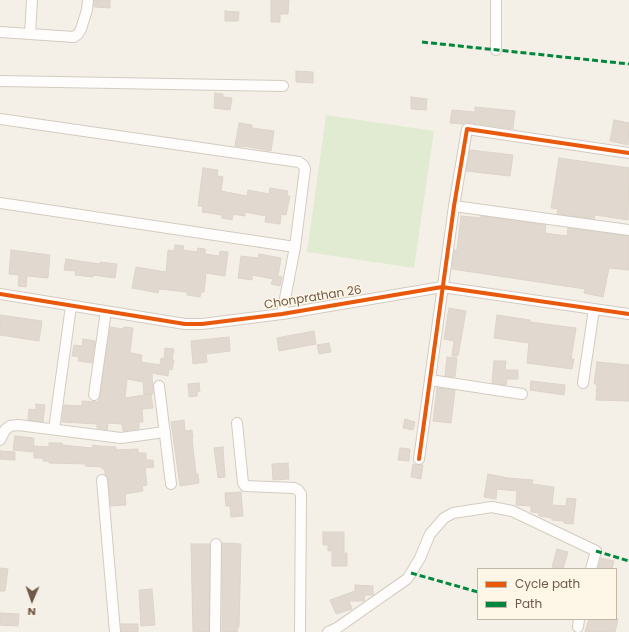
<!DOCTYPE html>
<html>
<head>
<meta charset="utf-8">
<style>
	body { margin:0 }
	#map { position:relative; width:629px; height:632px; overflow:hidden; background:#f5f0e7; font-family:Poppins,sans-serif }
	canvas { display:block }
	.legend { position:absolute; left:477px; top:568px; width:140px; height:52px; box-sizing:border-box; background:#fef6e6; border:1px solid #c5b7a7; margin:0; padding:5px 7px; list-style:none; font-size:12px; color:#705949 }
	.legend li { display:flex; align-items:center; gap:8px; height:20px }
	.legend b { width:20px; border:1px solid #c5b7a7 }
	.north { position:absolute; left:12px; top:580px; width:40px; height:40px; -webkit-text-stroke:3px #fef6e6; paint-order:stroke; rotate:182deg; font-size:11px; font-weight:700; line-height:16px; text-align:center; color:#705949 }
	.north::after { content:''; display:block; margin:auto; width:14px; height:18px; background:#705949; clip-path:polygon(50% 0,100% 100%,50% 72%,0 100%) }
</style>
</head>
<body>
<div id="map">
<canvas width="629" height="632"></canvas>
<ul class="legend">
<li><b style="height:5px;background:#e8590c"></b>Cycle path</li>
<li><b style="height:5px;background:#00873e"></b>Path</li>
</ul>
<div class="north">N</div>
</div>
<script>
const ctx = document.querySelector('canvas').getContext('2d');
ctx.lineJoin = 'round';
function fillPath(path, color) { ctx.fillStyle = color; ctx.fill(path, 'evenodd'); }
const toPath = rows => new Path2D(rows.map(r => 'M' + r).join(''));
function trace(path, color, width, dash) { ctx.strokeStyle = color; ctx.lineWidth = width; ctx.lineCap = dash ? 'butt' : 'round'; ctx.setLineDash(dash || []); ctx.stroke(path); }
function drawText(font, color, halo, rows, align = 'center') {
  ctx.font = font + ' Poppins,sans-serif'; ctx.lineWidth = 3; ctx.setLineDash([]); ctx.textBaseline = 'middle'; ctx.strokeStyle = halo; ctx.fillStyle = color; for (const [text, x, y, turn = 0] of rows) {
    ctx.save(); ctx.translate(x, y); ctx.rotate((+turn || 0) * Math.PI / 180); ctx.textAlign = isNaN(turn) ? turn : align; if (halo) ctx.strokeText(text, 0, 0); ctx.fillText(text, 0, 0); ctx.restore();
  }
}
const green = toPath([
	[326,115,434,131,414,268,307,252]
]);
const building = toPath([
	[94,0,110,0,110,8,94,7,94,0],
	[271,0,289,0,288,14,280,14,280,22,271,22,271,0],
	[225,11,239,12,238,21,225,21,225,11],
	[296,71,313,72,313,83,296,82,296,71],
	[215,93,223,94,223,97,232,98,230,110,214,108,215,93],
	[411,97,427,99,426,110,411,109,411,97],
	[475,107,515,111,513,129,465,122,463,124,450,123,452,110,475,112,475,107],
	[614,120,629,123,628,145,610,141,614,120],
	[239,123,252,125,252,128,274,131,271,151,244,146,243,147,235,146,239,123],
	[470,150,513,155,510,176,466,171,470,150],
	[559,158,629,168,628,220,595,215,594,219,557,214,558,209,551,208,559,158],
	[203,168,218,170,217,176,223,177,221,191,247,196,248,190,269,194,270,188,288,191,287,196,290,196,286,215,281,214,280,224,265,222,266,216,245,212,245,216,233,214,232,220,222,218,222,215,202,212,203,206,198,206,203,168],
	[461,216,481,218,481,216,546,225,545,233,567,236,568,228,629,236,629,270,609,268,603,297,584,293,585,289,452,269,454,250,457,250,461,216],
	[175,245,184,246,183,250,197,252,198,248,205,249,205,254,219,256,220,251,228,252,225,276,206,273,204,292,201,292,200,297,187,295,187,292,159,289,158,293,132,288,136,267,166,272,168,250,174,251,175,245],
	[11,250,50,255,48,278,27,276,26,287,18,286,19,275,9,274,11,250],
	[259,254,281,258,278,276,282,277,280,286,271,284,273,279,252,275,252,280,238,278,241,256,258,258,259,254],
	[66,259,100,264,100,262,117,264,115,278,93,275,93,277,75,275,76,271,64,270,66,259],
	[449,308,466,311,458,356,452,356,454,341,444,339,449,308],
	[0,315,42,321,39,341,0,335,0,315],
	[497,315,530,320,530,322,576,328,571,359,574,359,572,369,527,363,529,343,494,338,497,315],
	[110,327,123,329,124,327,133,328,130,352,131,353,142,355,141,362,160,365,161,358,164,359,165,348,174,349,172,360,174,360,172,370,169,369,168,376,152,373,153,394,144,395,143,382,127,379,125,398,151,394,153,408,142,409,143,422,139,422,139,429,123,431,122,424,108,423,107,430,97,428,97,424,62,422,64,405,82,406,82,401,98,402,100,396,110,327],
	[314,331,316,344,279,351,277,338,314,331],
	[229,337,230,351,206,354,207,362,193,364,191,341,229,337],
	[83,339,95,341,92,363,78,361,79,357,72,356,74,345,82,346,83,339],
	[329,343,331,352,319,354,317,345,329,343],
	[447,357,457,358,455,377,445,376,447,357],
	[494,361,506,361,505,370,518,370,518,379,507,379,506,385,492,383,494,361],
	[597,362,629,365,629,401,596,400,597,384,594,384,597,362],
	[531,381,565,385,564,395,530,390,531,381],
	[199,383,200,391,197,392,197,396,189,397,188,384,199,383],
	[437,388,455,390,451,423,433,421,437,388],
	[36,404,45,405,43,422,28,420,29,409,36,410,36,404],
	[405,419,415,422,413,430,403,428,405,419],
	[184,420,185,431,192,430,193,438,192,438,196,474,198,474,199,483,180,486,171,422,184,420],
	[15,436,34,438,33,452,13,450,15,436],
	[49,443,62,443,62,445,92,448,93,445,100,446,116,447,116,450,138,449,138,453,146,453,146,460,153,460,154,467,145,468,147,485,142,486,143,491,125,494,126,505,111,506,108,479,105,474,105,469,102,469,102,467,85,466,86,464,49,463,49,461,43,461,43,458,34,458,34,446,49,447,49,443],
	[223,447,225,477,218,478,214,448,223,447],
	[400,448,410,449,409,461,398,460,400,448],
	[0,451,15,452,15,460,0,459,0,451],
	[288,463,289,479,273,480,272,464,288,463],
	[413,464,418,465,423,465,421,479,411,477,413,464],
	[488,474,508,478,533,480,532,484,554,487,552,505,566,506,567,498,576,499,573,524,564,523,564,521,552,520,552,518,539,516,539,513,531,512,531,506,516,505,517,491,497,489,496,499,484,497,488,474],
	[241,492,243,516,231,517,230,506,226,506,225,493,241,492],
	[323,532,344,532,344,553,347,553,347,566,332,566,332,551,328,551,328,545,323,545,323,532],
	[222,543,241,544,239,627,238,627,237,632,222,632,222,543],
	[191,544,210,544,209,632,193,632,191,544],
	[557,549,568,552,563,569,552,567,557,549],
	[601,558,614,561,612,569,598,569,601,558],
	[0,568,8,569,5,591,0,591,0,568],
	[355,585,373,586,373,595,365,595,364,601,349,601,352,609,336,614,330,600,355,591,355,585],
	[152,589,155,625,141,626,139,590,152,589],
	[0,613,19,614,18,626,0,625,0,613],
	[589,619,618,619,615,632,585,632,589,619],
	[121,624,138,624,138,632,121,632,121,624]
]);
const minor = toPath([
	[496,0,496,50],
	[0,32,74,37,78,34,81,29,87,10,88,0],
	[30,34,32,0],
	[0,81,283,86],
	[0,119,299,162,303,165,305,169,295,247,282,314],
	[0,203,295,247],
	[454,206,629,230],
	[0,294,185,324,202,324,282,314,442,287,629,314],
	[430,380,522,394],
	[583,383,594,309],
	[159,386,171,484],
	[94,395,106,311],
	[237,423,243,483,245,486,294,488,298,490,301,494,300,632],
	[54,429,71,306],
	[0,440,5,430,10,426,18,425,121,438,165,432],
	[419,459,454,206,467,129,629,153],
	[102,480,115,632],
	[578,627,579,619],
	[215,632,216,544],
	[328,632,337,628,407,579,411,573,420,558,430,534,444,518,453,513,492,507,512,511,596,551,591,569]
]);
const quiet = toPath([
	[422,42,629,64],
	[596,551,629,561],
	[411,573,478,592]
]);
const cycleway = toPath([
	[0,294,185,324,202,324,282,314,442,287,629,314],
	[419,459,454,206,467,129,629,153]
]);
const streetNames = [
	["Chonprathan 26",313,298,-9]
];
fillPath(green, '#e0ebd2');
fillPath(building, '#e1d8cf');
trace(building, '#ddd3c9', 1);
trace(minor, '#d3cbc2', 12);
trace(minor, '#fefdfb', 10);
trace(quiet, '#00873e', 3, [6, 3]);
trace(cycleway, '#e8590c', 4);
drawText('12px', '#705949', '#fef6e6', streetNames);
</script>
</body>
</html>
